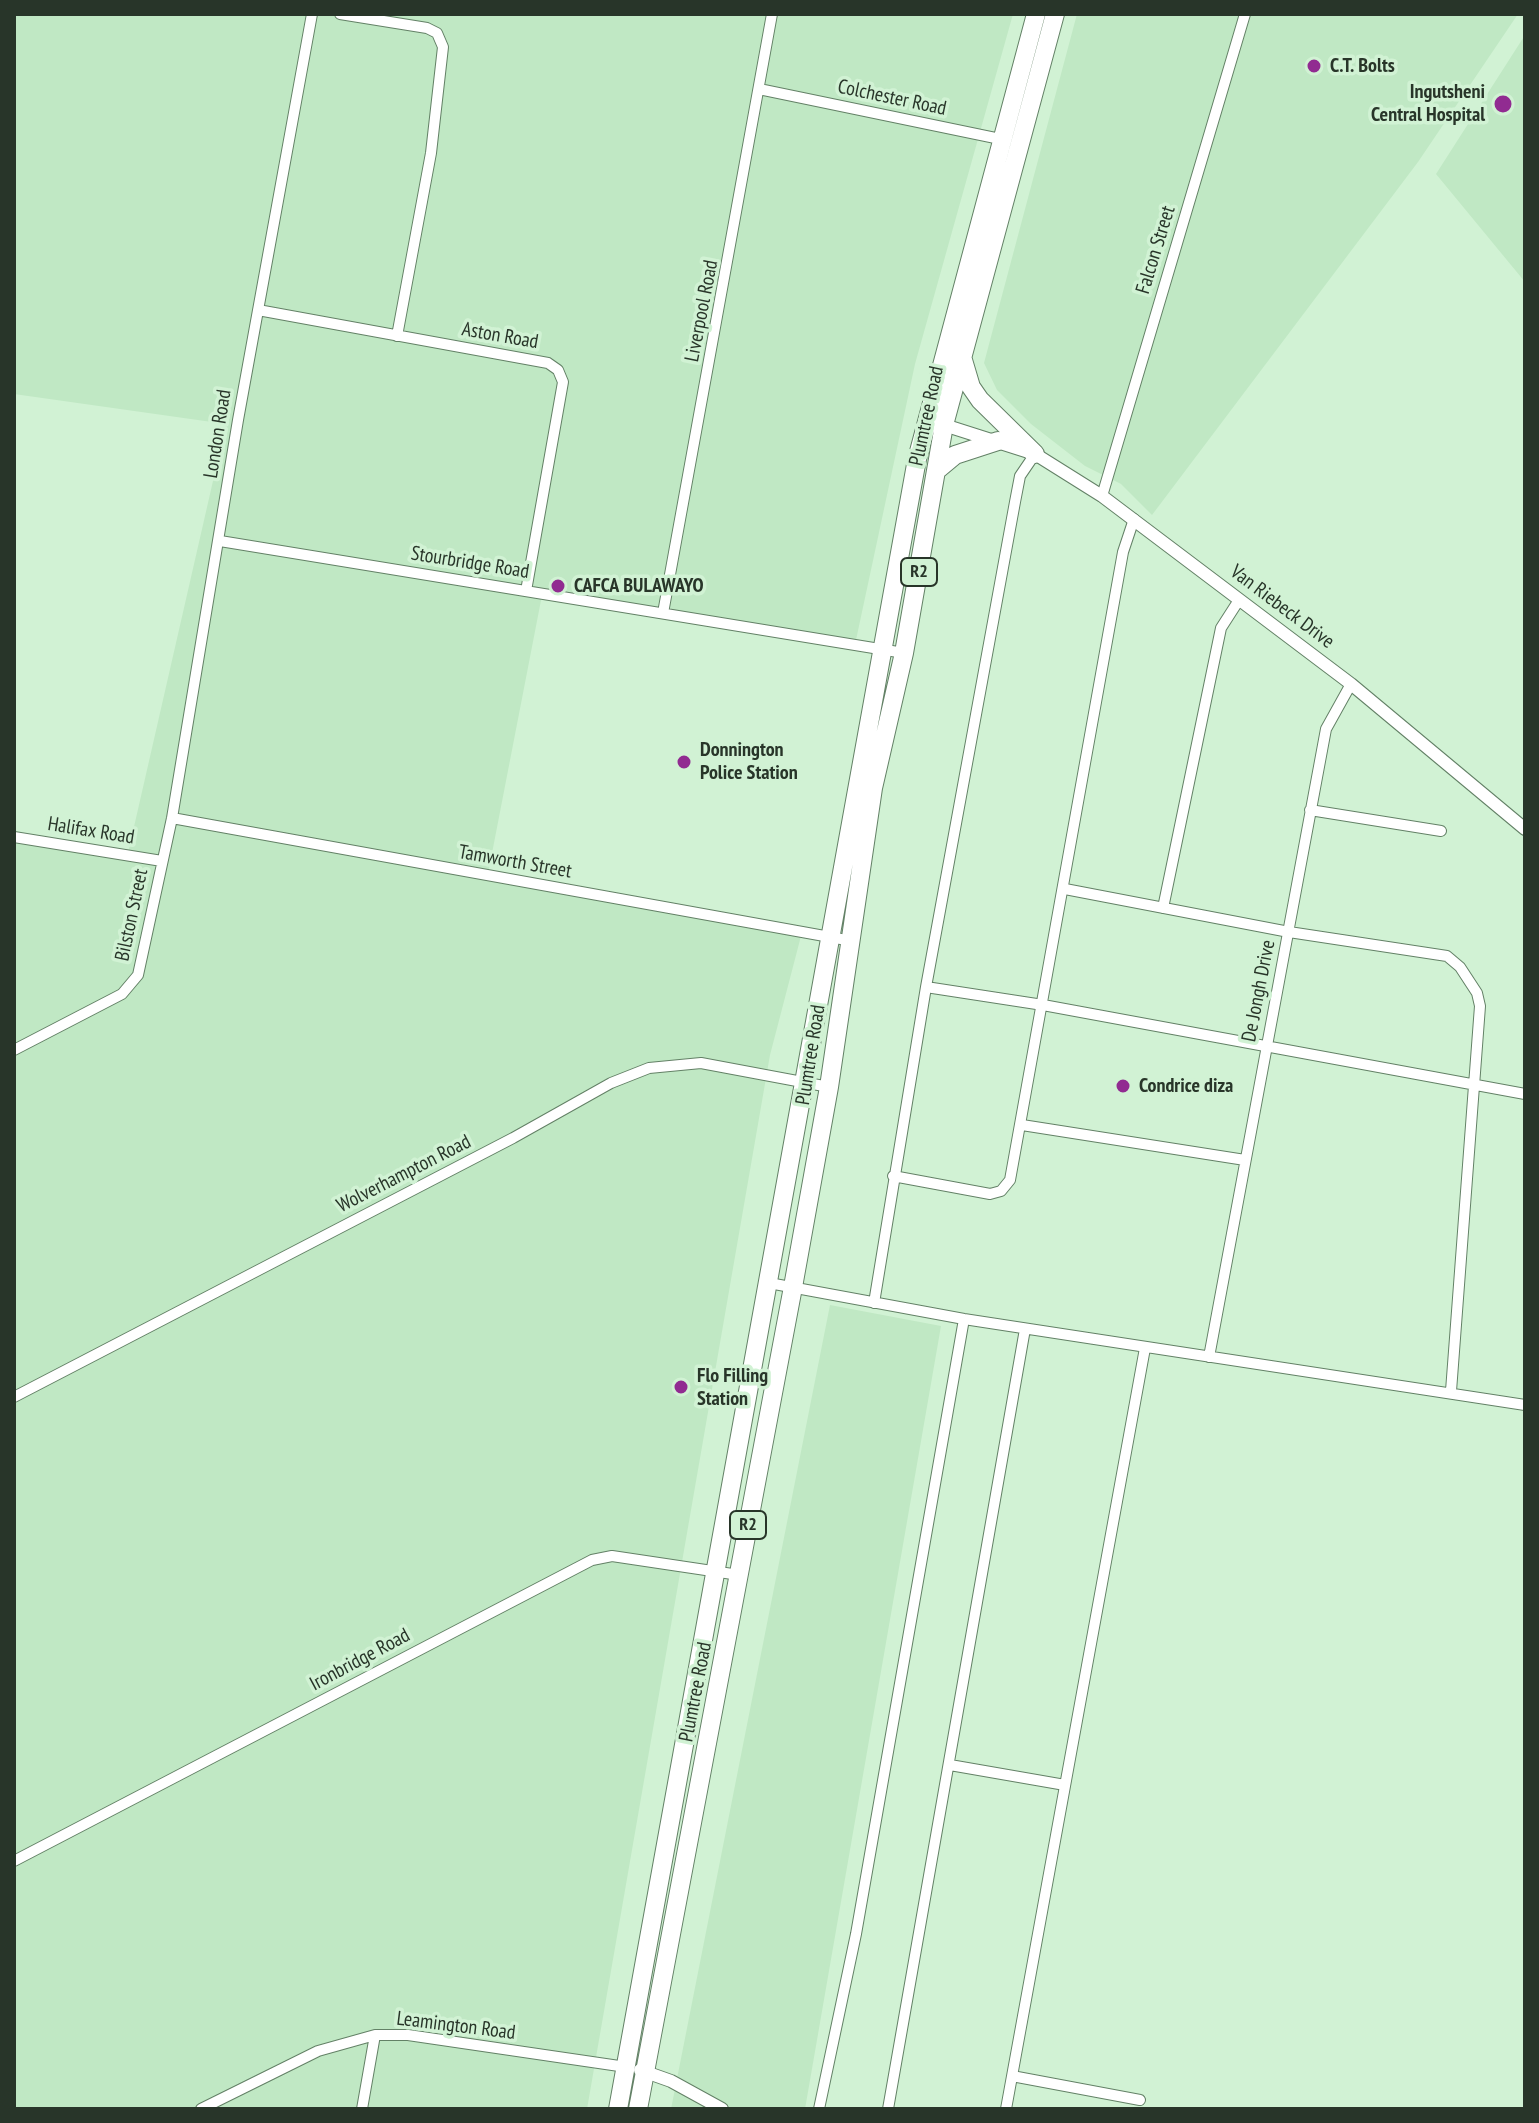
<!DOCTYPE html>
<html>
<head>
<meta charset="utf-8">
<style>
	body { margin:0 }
	#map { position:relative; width:1539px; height:2123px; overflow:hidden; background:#d1f2d4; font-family:"PT Sans Narrow",sans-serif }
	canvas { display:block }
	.frame { position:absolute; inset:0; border:16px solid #283529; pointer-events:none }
</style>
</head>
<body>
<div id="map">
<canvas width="1539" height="2123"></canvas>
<div class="frame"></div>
</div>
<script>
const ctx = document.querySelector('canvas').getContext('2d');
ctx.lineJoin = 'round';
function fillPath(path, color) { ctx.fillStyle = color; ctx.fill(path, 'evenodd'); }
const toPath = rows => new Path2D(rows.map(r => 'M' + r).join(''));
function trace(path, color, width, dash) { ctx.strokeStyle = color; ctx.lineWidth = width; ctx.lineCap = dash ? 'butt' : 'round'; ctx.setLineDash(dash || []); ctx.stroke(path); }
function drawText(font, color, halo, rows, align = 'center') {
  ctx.font = font + ' "PT Sans Narrow",sans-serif'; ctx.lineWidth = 7; ctx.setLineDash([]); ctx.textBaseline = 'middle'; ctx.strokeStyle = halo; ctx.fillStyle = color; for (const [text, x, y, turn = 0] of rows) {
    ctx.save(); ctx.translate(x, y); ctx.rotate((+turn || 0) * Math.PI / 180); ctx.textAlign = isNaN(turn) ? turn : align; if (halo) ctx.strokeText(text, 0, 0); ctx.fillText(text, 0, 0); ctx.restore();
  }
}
const built = toPath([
	[14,14,1013,14,915,364,856,640,543,590,487,879,801,936,770,1055,587,2109,14,2109,14,832,128,853,226,424,14,394],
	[1077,14,1518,14,1418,162,1152,515,1121,484,1085,466,1031,424,997,390,984,363],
	[1525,35,1525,282,1436,174],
	[830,1305,941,1326,805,2109,671,2109]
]);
const minor = toPath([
	[340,14,427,28,437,33,443,47,431,153,397,336],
	[759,89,1005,140],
	[258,310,548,363,558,370,563,382,526,591],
	[1102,496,1245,14],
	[220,541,904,653],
	[663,613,772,14],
	[1310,810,1441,831],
	[172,818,852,941],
	[14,837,162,861],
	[1065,889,1289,932,1447,956,1460,967,1477,993,1480,1006,1451,1391],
	[1163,908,1221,628,1239,600],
	[926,987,1043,1005,1525,1094],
	[14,1050,122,994,138,975,172,818,238,420,312,14],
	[1022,1125,1245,1160],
	[893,1176,990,1194,1001,1191,1010,1180,1123,552,1134,519],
	[769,1283,964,1319,1525,1405],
	[874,1303,926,987,1015,502,1020,476,1035,454],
	[1209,1357,1326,729,1351,684],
	[14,1397,513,1138,611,1083,649,1068,701,1063,829,1087],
	[950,1765,1065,1785],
	[14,1861,592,1560,612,1556,739,1575],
	[1012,2076,1140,2100],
	[201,2109,318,2051,375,2035,408,2035,626,2067],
	[362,2109,375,2035],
	[819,2109,856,1934,964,1319],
	[888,2109,1025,1329],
	[1006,2109,1145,1348]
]);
const tertiary = toPath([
	[944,425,1035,454,1102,496,1351,684,1525,829],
	[640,2070,671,2081,722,2109]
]);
const trunk = toPath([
	[963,360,971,387,980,400,1035,454],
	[937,470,955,455,998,441],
	[618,2109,917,459,1036,14],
	[638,2109,793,1287,829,1087,873,788,904,653,944,425,1055,14]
]);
const markers = [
	[1314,66,8,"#912b91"],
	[1503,104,10,"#912b91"],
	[558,586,8,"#912b91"],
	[684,762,8,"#912b91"],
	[1123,1086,8,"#912b91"],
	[681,1387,8,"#912b91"]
];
const shields = [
	[919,572,36],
	[748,1525,36]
];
const shieldNames = [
	["R2",919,572],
	["R2",748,1525]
];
const poiNames = [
	["C.T. Bolts",1330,66],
	["Ingutsheni",1485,92,"right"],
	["Central Hospital",1485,115,"right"],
	["CAFCA BULAWAYO",574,586],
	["Donnington",700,750],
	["Police Station",700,773],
	["Condrice diza",1139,1086],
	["Flo Filling",697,1376],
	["Station",697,1399]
];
const streetNames = [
	["Colchester Road",892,98,12],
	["Falcon Street",1156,250,-73],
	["Liverpool Road",702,311,-79],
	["Aston Road",500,336,10],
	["Plumtree Road",927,416,-78],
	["London Road",218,434,-81],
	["Stourbridge Road",470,563,9],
	["Van Riebeck Drive",1282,607,37],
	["Halifax Road",91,831,9],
	["Tamworth Street",515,862,10],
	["Bilston Street",132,915,-78],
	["De Jongh Drive",1259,991,-79],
	["Plumtree Road",811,1055,-81],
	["Wolverhampton Road",404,1174,-27],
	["Ironbridge Road",360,1660,-28],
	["Plumtree Road",696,1692,-79],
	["Leamington Road",456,2026,7]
];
fillPath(built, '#c0e8c4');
trace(minor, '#638166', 12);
trace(tertiary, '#638166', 14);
trace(trunk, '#638166', 20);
trace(minor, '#fff', 10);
trace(tertiary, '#fff', 12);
trace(trunk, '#fff', 18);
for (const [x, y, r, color] of markers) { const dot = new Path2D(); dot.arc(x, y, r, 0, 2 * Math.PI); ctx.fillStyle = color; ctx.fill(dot); trace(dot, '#d1f2d4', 3); }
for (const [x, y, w] of shields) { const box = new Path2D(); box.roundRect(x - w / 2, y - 14, w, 28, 6); ctx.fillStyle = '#d1f2d4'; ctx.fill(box); trace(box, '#283529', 2); }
drawText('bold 18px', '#283529', null, shieldNames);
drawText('bold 20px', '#283529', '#d1f2d4', poiNames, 'left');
drawText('20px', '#283529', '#d1f2d4', streetNames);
</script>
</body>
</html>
